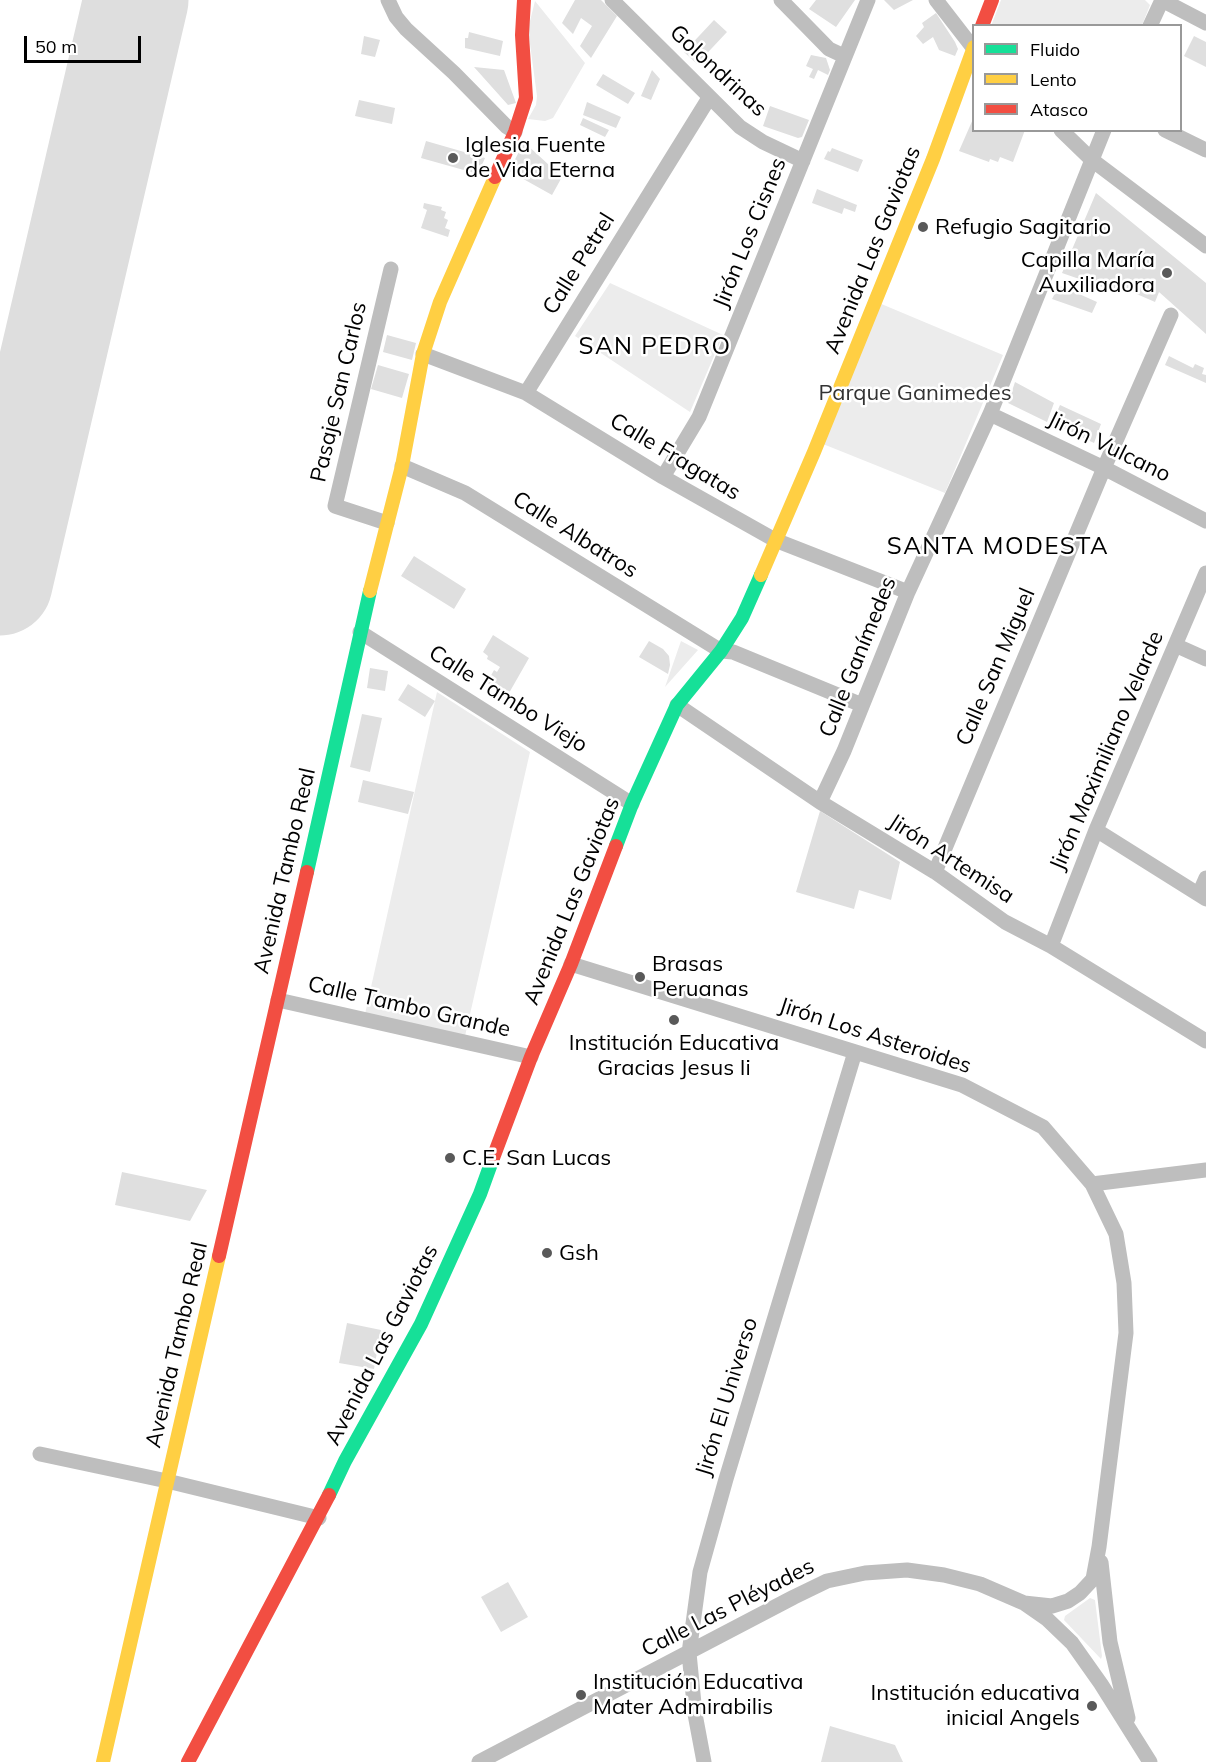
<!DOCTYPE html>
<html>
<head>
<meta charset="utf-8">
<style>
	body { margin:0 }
	#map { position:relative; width:1206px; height:1762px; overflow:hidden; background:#fff; font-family:Mulish,sans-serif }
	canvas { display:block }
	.legend { position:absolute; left:972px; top:24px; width:210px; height:108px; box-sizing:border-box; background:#fff; border:2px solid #999; margin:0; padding:8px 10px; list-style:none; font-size:18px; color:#000 }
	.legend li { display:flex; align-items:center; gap:12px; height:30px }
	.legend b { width:30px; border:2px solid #999 }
	.scale { position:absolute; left:24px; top:36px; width:117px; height:27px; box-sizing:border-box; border:3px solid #000; border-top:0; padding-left:8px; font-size:18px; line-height:21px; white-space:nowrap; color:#000; -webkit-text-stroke:4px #fff; paint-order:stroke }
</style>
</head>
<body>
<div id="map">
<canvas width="1206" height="1762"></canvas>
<ul class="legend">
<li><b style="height:8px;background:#16e098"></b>Fluido</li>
<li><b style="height:8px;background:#ffcf43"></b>Lento</li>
<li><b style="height:8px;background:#f24e42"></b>Atasco</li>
</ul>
<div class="scale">50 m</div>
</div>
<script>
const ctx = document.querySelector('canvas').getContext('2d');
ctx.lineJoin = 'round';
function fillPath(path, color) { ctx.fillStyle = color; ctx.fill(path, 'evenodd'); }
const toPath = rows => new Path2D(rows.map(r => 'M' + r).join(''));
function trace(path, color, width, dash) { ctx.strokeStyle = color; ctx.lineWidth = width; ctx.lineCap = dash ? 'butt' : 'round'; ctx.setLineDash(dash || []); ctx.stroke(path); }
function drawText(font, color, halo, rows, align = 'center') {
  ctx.font = font + ' Mulish,sans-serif'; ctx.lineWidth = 5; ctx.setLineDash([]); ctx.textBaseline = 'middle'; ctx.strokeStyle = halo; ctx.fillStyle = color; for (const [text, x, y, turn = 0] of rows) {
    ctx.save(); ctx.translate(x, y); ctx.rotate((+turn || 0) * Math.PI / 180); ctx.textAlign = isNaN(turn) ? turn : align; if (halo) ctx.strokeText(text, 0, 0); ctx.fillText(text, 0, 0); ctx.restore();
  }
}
const green = toPath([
	[1001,0,1145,0,1150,5,1142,25,991,26],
	[535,1,585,63,553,118,545,121,528,119,536,105,537,96,528,29],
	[610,283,723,335,690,412,575,336],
	[879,303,1003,355,945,493,823,444],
	[681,641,698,650,665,687],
	[437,692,530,752,465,1036,365,1014],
	[1090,1598,1095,1600,1102,1656,1101,1659,1064,1620,1065,1616]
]);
const taxiway = toPath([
	[0,502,12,495,23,483]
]);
const runway = toPath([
	[0,583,136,0]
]);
const building = toPath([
	[575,0,601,0,617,16,591,58,580,46,592,26,581,18,573,34,562,23],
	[816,0,855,0,836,27,809,9],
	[884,0,913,0,894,10],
	[936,13,955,42,958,49,955,56,939,50,933,37,923,44,916,36,924,27,922,23],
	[714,20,727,32,697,64,684,52],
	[469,32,503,41,500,56,465,48,465,38,468,38],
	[364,36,380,40,375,57,361,54],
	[1194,36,1206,42,1206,67,1184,56],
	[811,55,826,58,830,70,828,75,818,70,814,79,809,77,813,69,806,66],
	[474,67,504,70,516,103,508,105],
	[652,70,660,79,651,100,641,96],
	[603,74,635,93,628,104,596,85],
	[359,100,395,108,392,124,355,116],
	[587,102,621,117,616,128,583,115],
	[770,106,809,120,802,137,798,138,763,126],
	[583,118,609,130,605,137,580,125],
	[973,119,974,130,1025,130,1013,162,1000,157,998,162,990,159,989,162,959,151],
	[426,141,485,158,478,174,421,158],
	[524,142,562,177,552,195,509,171],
	[832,148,863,160,858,172,824,159,828,151,830,152],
	[817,189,857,205,855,212,844,208,842,214,812,203],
	[1096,193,1206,283,1206,334,1159,292,1155,302,1116,285,1114,291,1062,273],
	[424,203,442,207,441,210,446,212,444,218,448,220,445,228,450,230,448,237,421,228,427,210,423,208],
	[1059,285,1097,302,1092,313,1052,299],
	[387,335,416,343,412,360,383,352],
	[1169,356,1193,368,1195,364,1204,368,1202,374,1206,375,1206,383,1165,365],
	[378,365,409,374,402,398,371,389],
	[1015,382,1054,403,1047,422,1008,403],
	[1060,405,1101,424,1094,443,1052,423],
	[414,556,466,589,454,609,401,576],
	[493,635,529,658,509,693,487,683,494,670,497,672,500,667,487,659,488,656,483,652],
	[649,641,663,649,669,656,670,665,668,674,639,657],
	[370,668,388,671,385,691,367,688],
	[408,684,435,701,425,717,398,700],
	[362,714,382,718,370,772,350,767],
	[363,780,414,792,408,814,358,802],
	[820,811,900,862,891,900,859,890,854,909,796,892],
	[122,1172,207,1190,190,1221,115,1205],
	[347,1323,381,1330,374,1369,339,1363],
	[508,1582,528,1617,501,1632,481,1597],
	[830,1726,895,1745,903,1762,821,1762]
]);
const street = toPath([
	[388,0,396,17,406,29,454,73,507,127,515,132],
	[612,0,740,127,763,142,803,161],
	[781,0,829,49,844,56],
	[936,0,974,49],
	[1150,26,1162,0,1206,23],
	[1061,130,1092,160,1206,246],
	[1165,130,1206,150],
	[423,354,526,393,663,477,775,540,908,592],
	[526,393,709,98],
	[990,414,1104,468,1206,521],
	[402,466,465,493,721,651,733,652,862,705],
	[663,477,699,417,868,0],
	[387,523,335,506,391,269],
	[360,632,632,804],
	[1175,645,1206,659],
	[677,705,820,802,935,872,1005,922,1051,946,1206,1041],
	[820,802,844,751,908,592,990,414,1104,130],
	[1096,830,1206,899],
	[935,872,1104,468,1171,315],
	[1199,894,1206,878],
	[1051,946,1096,830,1206,573],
	[571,964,962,1085,1043,1127,1092,1184,1116,1234,1124,1283,1126,1333,1099,1547,1093,1579,1080,1593,1068,1601,1052,1606,1024,1603],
	[278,1000,531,1057],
	[1092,1184,1206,1170],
	[40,1454,167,1481,319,1518],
	[1101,1562,1110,1642,1128,1718],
	[479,1762,794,1597,827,1581,865,1573,907,1570,944,1575,980,1584,1024,1603,1047,1619,1072,1643,1101,1684,1150,1762],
	[704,1762,695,1714,689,1653,700,1572,726,1479,855,1052]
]);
const fast = toPath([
	[616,846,632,804,677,705,721,651,742,618,761,575],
	[307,872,370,591],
	[329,1495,345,1461,421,1324,480,1194,493,1158]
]);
const slow = toPath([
	[761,575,814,452,933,159,974,47],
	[370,591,402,466,423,354,440,302,495,177],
	[103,1762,219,1256]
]);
const jam = toPath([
	[982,26,992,0],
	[495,177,515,132,526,98,522,35,524,0],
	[493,1158,531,1057,571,964,616,846],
	[219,1256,307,872],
	[188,1762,329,1495]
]);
const markers = [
	[453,158,6,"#595959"],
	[923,227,6,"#595959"],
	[1167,273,6,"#595959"],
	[640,977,6,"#595959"],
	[674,1020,6,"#595959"],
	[450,1158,6,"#595959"],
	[547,1253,6,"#595959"],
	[581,1695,6,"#595959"],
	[1092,1706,6,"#595959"]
];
const streetNames = [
	["Golondrinas",718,71,43],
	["Jirón Los Cisnes",750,233,-68],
	["Avenida Las Gaviotas",873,250,-68],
	["Calle Petrel",579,264,-58],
	["Pasaje San Carlos",339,392,-77],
	["Jirón Vulcano",1109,447,26],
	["Calle Fragatas",675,457,31],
	["Calle Albatros",575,535,32],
	["Calle Ganímedes",858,657,-68],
	["Calle San Miguel",996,667,-67],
	["Calle Tambo Viejo",508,699,32],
	["Jirón Maximiliano Velarde",1107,751,-67],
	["Jirón Artemisa",951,859,33],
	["Avenida Tambo Real",285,871,-77],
	["Avenida Las Gaviotas",572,901,-68],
	["Calle Tambo Grande",409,1007,13],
	["Jirón Los Asteroides",875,1036,18],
	["Avenida Tambo Real",177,1345,-77],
	["Avenida Las Gaviotas",382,1345,-63],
	["Jirón El Universo",727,1397,-73],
	["Calle Las Pléyades",728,1608,-27]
];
const poiNames = [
	["Iglesia Fuente",465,145],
	["de Vida Eterna",465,170],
	["Refugio Sagitario",935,227],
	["Capilla María",1155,260,"right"],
	["Auxiliadora",1155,285,"right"],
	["Brasas",652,964],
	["Peruanas",652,989],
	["Institución Educativa",674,1043,"center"],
	["Gracias Jesus Ii",674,1068,"center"],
	["C.E. San Lucas",462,1158],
	["Gsh",559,1253],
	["Institución Educativa",593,1682],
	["Mater Admirabilis",593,1707],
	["Institución educativa",1080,1693,"right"],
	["inicial Angels",1080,1718,"right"]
];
const parkNames = [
	["Parque Ganimedes",915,393]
];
const neighbourhoodNames = [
	["SAN PEDRO",655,347],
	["SANTA MODESTA",998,547]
];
fillPath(green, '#ececec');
trace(taxiway, '#dedede', 42);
trace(runway, '#dedede', 105);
fillPath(building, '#dfdfdf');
trace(street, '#bebebe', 15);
trace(fast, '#16e098', 14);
trace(slow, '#ffcf43', 14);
trace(jam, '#f24e42', 14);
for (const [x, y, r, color] of markers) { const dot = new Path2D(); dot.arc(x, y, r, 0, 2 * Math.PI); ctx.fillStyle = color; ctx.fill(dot); trace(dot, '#fff', 2); }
drawText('22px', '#000', '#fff', streetNames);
drawText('22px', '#000', '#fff', poiNames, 'left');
drawText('22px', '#333', '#fff', parkNames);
ctx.letterSpacing = '1.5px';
drawText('24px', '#000', '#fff', neighbourhoodNames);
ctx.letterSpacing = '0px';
</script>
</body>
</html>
